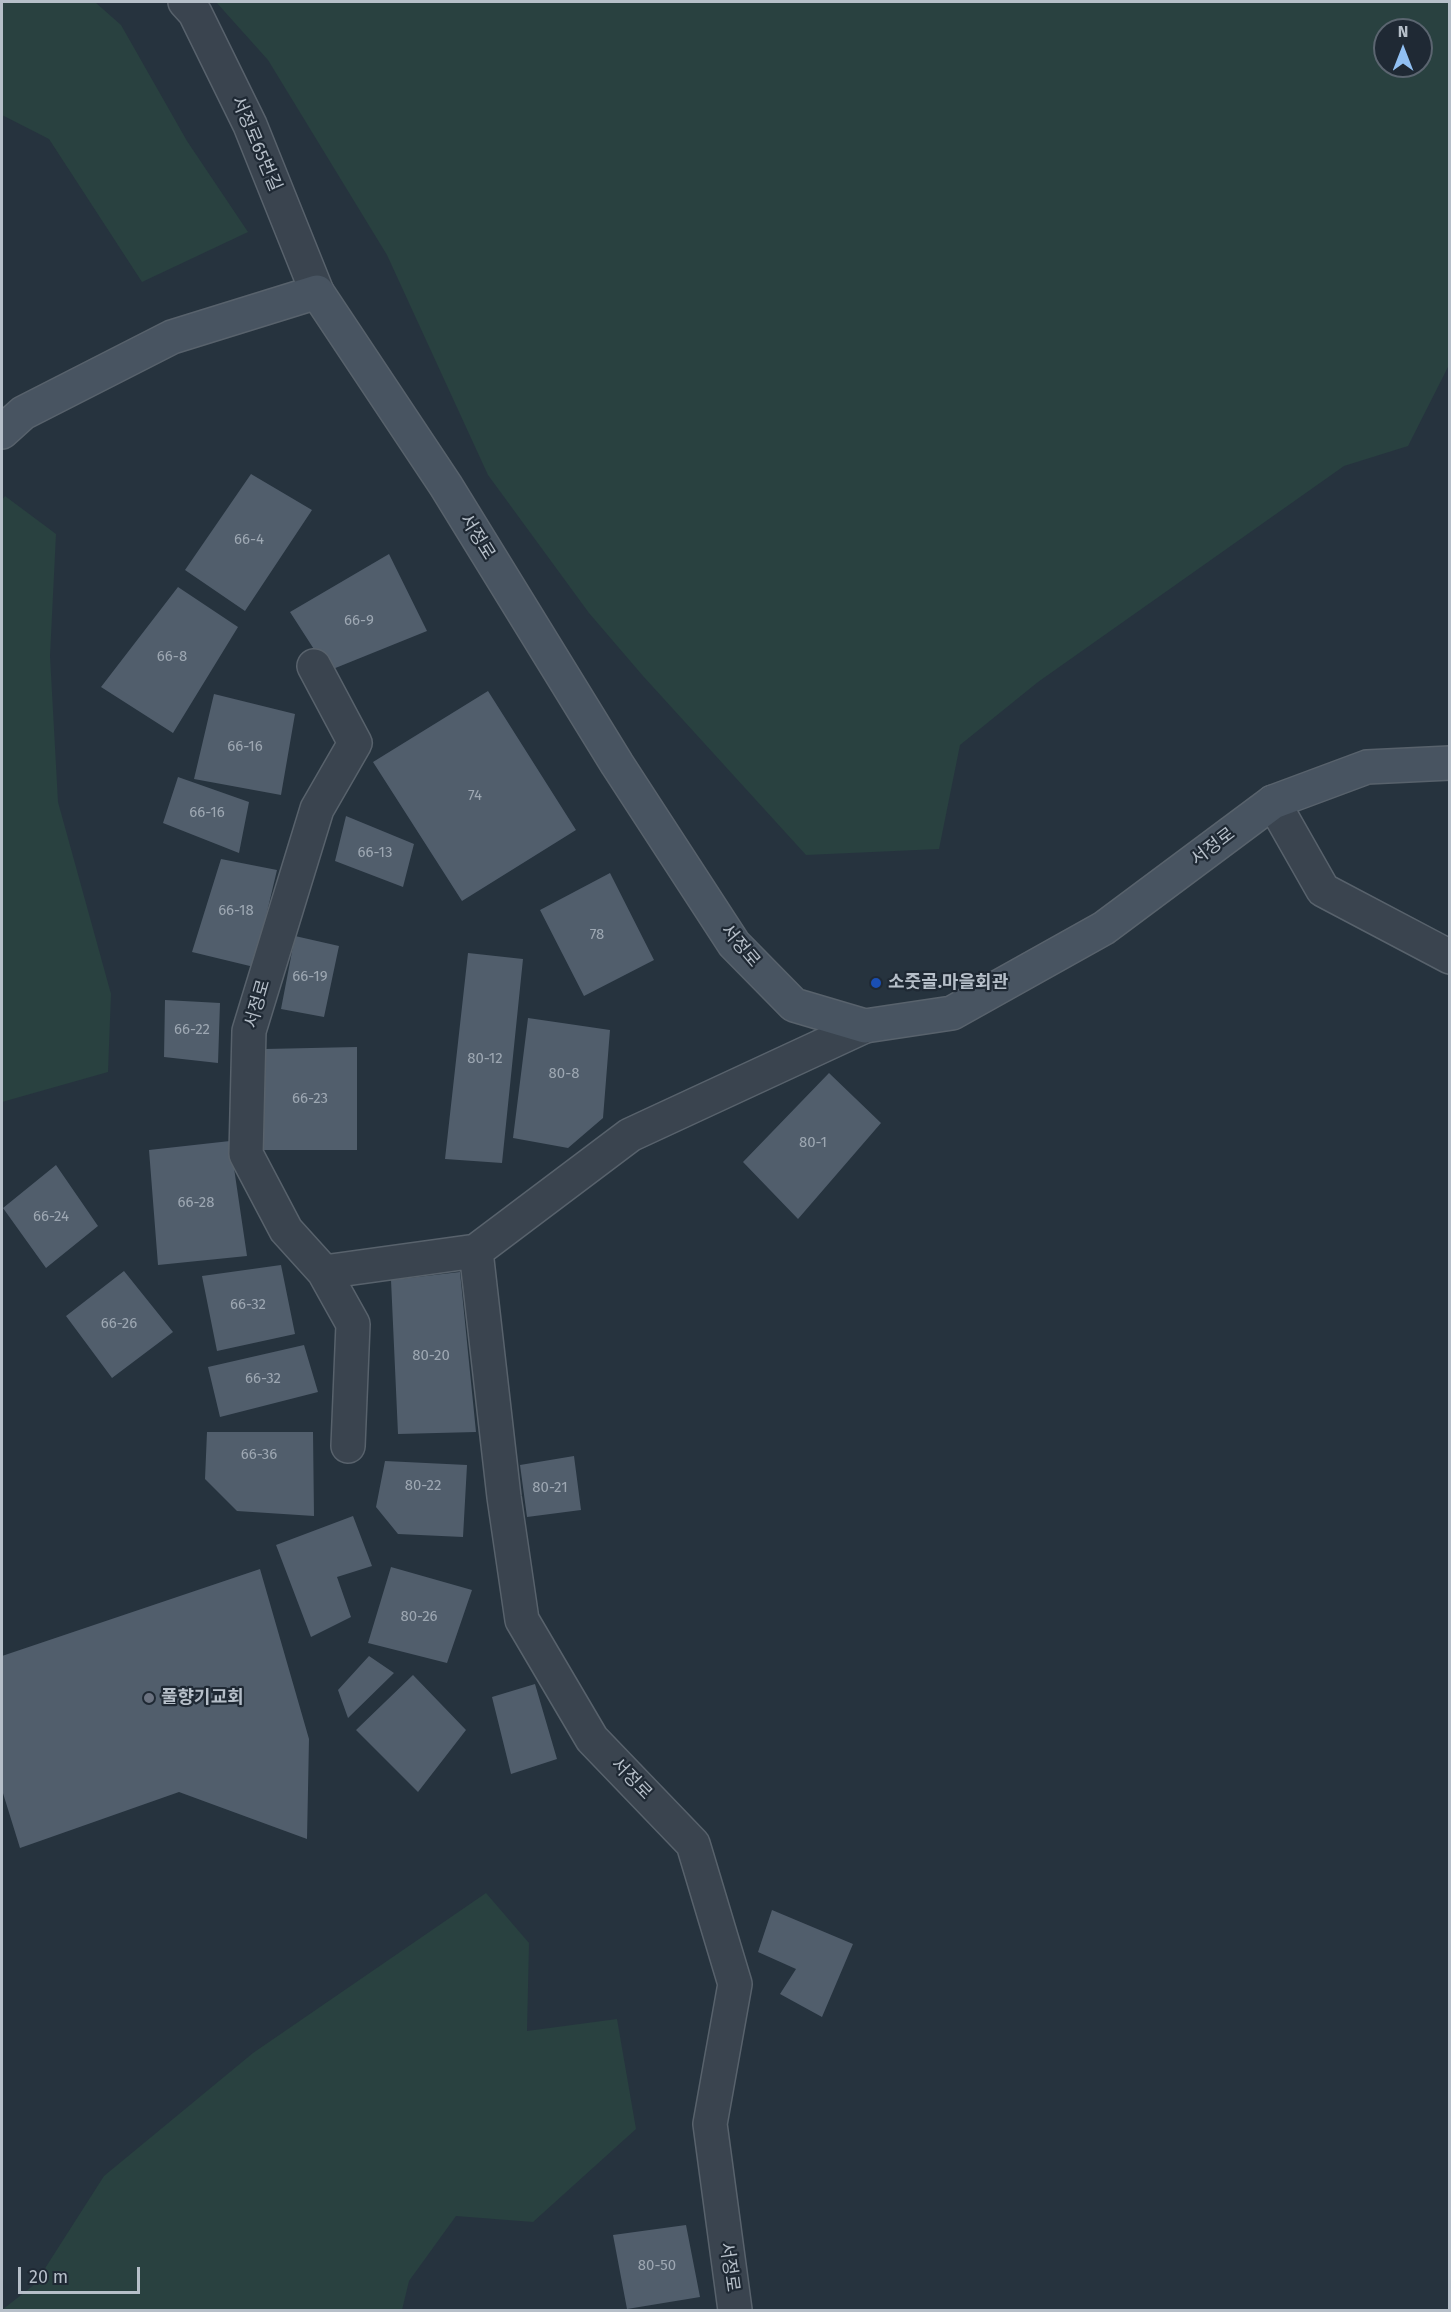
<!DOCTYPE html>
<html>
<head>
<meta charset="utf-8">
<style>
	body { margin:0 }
	#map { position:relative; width:1451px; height:2312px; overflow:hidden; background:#26333e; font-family:"Fira Sans",sans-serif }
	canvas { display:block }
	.frame { position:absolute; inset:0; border:3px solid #b6bfc9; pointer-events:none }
	.north { position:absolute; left:1373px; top:18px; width:60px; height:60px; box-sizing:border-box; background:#1f2934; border:2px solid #5b6570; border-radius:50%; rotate:0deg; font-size:16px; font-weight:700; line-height:24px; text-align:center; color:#b6bfc9 }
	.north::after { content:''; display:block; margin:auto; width:21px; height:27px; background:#91c0f3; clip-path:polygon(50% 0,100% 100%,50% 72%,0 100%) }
	.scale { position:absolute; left:18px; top:2267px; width:122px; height:27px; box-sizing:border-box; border:3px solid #b6bfc9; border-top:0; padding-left:8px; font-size:18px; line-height:21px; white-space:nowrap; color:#b6bfc9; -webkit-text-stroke:4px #1f2934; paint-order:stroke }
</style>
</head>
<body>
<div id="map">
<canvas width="1451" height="2312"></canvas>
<div class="frame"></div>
<div class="north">N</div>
<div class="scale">20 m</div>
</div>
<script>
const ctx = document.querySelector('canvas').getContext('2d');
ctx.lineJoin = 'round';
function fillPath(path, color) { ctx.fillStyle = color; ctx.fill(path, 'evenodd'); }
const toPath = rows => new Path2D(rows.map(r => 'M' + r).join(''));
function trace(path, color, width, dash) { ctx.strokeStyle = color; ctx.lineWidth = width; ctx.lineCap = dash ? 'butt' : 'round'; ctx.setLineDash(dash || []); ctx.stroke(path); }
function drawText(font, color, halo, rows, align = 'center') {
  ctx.font = font + ' "Fira Sans","Noto Sans KR",sans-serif'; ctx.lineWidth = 4.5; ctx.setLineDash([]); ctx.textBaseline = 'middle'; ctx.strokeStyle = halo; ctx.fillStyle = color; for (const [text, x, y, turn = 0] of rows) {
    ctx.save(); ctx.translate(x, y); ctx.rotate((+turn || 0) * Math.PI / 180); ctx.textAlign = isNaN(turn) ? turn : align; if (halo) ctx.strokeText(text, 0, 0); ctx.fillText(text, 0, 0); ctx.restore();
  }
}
const green = toPath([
	[2,2,95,2,121,25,187,141,248,232,142,282,49,139,2,115],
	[216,2,1449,2,1449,365,1408,446,1344,466,1038,682,960,745,939,849,806,855,643,676,589,613,488,475,387,255,268,60],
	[1385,30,1421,30,1421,66,1385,66],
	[5,496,56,534,50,656,58,802,111,994,108,1072,2,1102,2,500],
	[486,1893,529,1943,527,2031,617,2019,636,2129,533,2222,456,2216,409,2281,402,2310,2,2310,35,2284,104,2176,253,2053]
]);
const building = toPath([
	[251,474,312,510,245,611,185,570],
	[389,554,427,631,328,671,290,612],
	[178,587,238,627,173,733,101,687],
	[488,691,576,830,462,901,373,762],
	[214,694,295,714,281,795,194,779],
	[178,777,249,802,239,853,163,823],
	[346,816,414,844,403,887,335,861],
	[221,859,277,870,254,967,192,952],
	[610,873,654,960,584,996,540,910],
	[295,936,339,946,324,1017,281,1009],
	[468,953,523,959,502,1163,445,1159],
	[165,1000,220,1003,218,1063,164,1057],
	[528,1018,610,1030,603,1118,568,1148,513,1138],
	[357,1047,357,1150,262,1150,265,1049],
	[829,1073,881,1123,798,1219,743,1162],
	[230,1141,247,1256,158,1265,149,1150],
	[56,1165,98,1226,46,1268,3,1208],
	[281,1265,295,1334,217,1351,202,1276],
	[124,1271,173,1332,112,1378,66,1316],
	[460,1272,476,1432,398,1434,391,1280],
	[304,1345,318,1392,220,1417,208,1367],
	[207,1432,313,1432,314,1516,237,1511,205,1479],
	[574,1456,581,1510,527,1517,520,1465],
	[385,1461,467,1465,463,1537,398,1534,376,1507],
	[353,1516,372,1566,337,1577,351,1617,311,1637,276,1545],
	[391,1567,472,1590,447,1663,368,1643],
	[260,1569,309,1739,307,1839,179,1792,20,1848,2,1790,2,1656],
	[369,1656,394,1673,348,1718,338,1690],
	[413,1675,466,1730,418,1792,356,1730],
	[535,1684,557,1759,511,1774,492,1697],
	[772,1910,853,1944,822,2017,780,1994,796,1969,758,1952],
	[686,2225,700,2297,627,2309,613,2235]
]);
const street = toPath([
	[185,2,195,13,250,125,317,292],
	[314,666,355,743,317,809,249,1031,246,1154,286,1230,324,1272,476,1251,630,1135,865,1026],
	[1273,802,1323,890,1450,957],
	[476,1251,504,1497,522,1620,592,1739,693,1844,735,1984,710,2124,735,2310],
	[324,1272,353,1324,348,1446]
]);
const secondary = toPath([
	[2,432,23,413,172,337,317,292,446,486,617,764,734,944,794,1005,865,1026,952,1013,1104,928,1273,802,1367,767,1450,763]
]);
const markers = [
	[876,983,6,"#1a4fb4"],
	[149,1698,6,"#6b7280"]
];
const numberNames = [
	["66-4",249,540],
	["66-9",359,621],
	["66-8",172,657],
	["66-16",245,747],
	["74",475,796],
	["66-16",207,813],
	["66-13",375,853],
	["66-18",236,911],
	["78",597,935],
	["66-19",310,977],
	["66-22",192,1030],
	["80-12",485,1059],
	["80-8",564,1074],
	["66-23",310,1099],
	["80-1",813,1143],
	["66-28",196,1203],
	["66-24",51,1217],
	["66-32",248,1305],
	["66-26",119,1324],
	["80-20",431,1356],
	["66-32",263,1379],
	["66-36",259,1455],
	["80-22",423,1486],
	["80-21",550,1488],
	["80-26",419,1617],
	["80-50",657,2266]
];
const streetNames = [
	["서정로65번길",256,144,67],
	["서정로",477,537,58],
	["서정로",1213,847,-37],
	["서정로",740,946,50],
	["서정로",258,1004,-74],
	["서정로",631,1779,46],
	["서정로",729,2267,82]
];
const poiNames = [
	["소줏골.마을회관",888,983],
	["풀향기교회",161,1698]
];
fillPath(green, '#294140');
fillPath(building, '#515e6c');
trace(street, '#58626c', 36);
trace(secondary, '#58626c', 36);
trace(street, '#3a444f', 33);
trace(secondary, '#485461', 33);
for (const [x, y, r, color] of markers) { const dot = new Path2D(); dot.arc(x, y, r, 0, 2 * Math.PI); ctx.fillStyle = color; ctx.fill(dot); trace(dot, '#1f2934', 2); }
drawText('15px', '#9da7b2', null, numberNames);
drawText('18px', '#b6bfc9', '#1f2934', streetNames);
drawText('bold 18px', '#b6bfc9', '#1f2934', poiNames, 'left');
</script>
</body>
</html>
